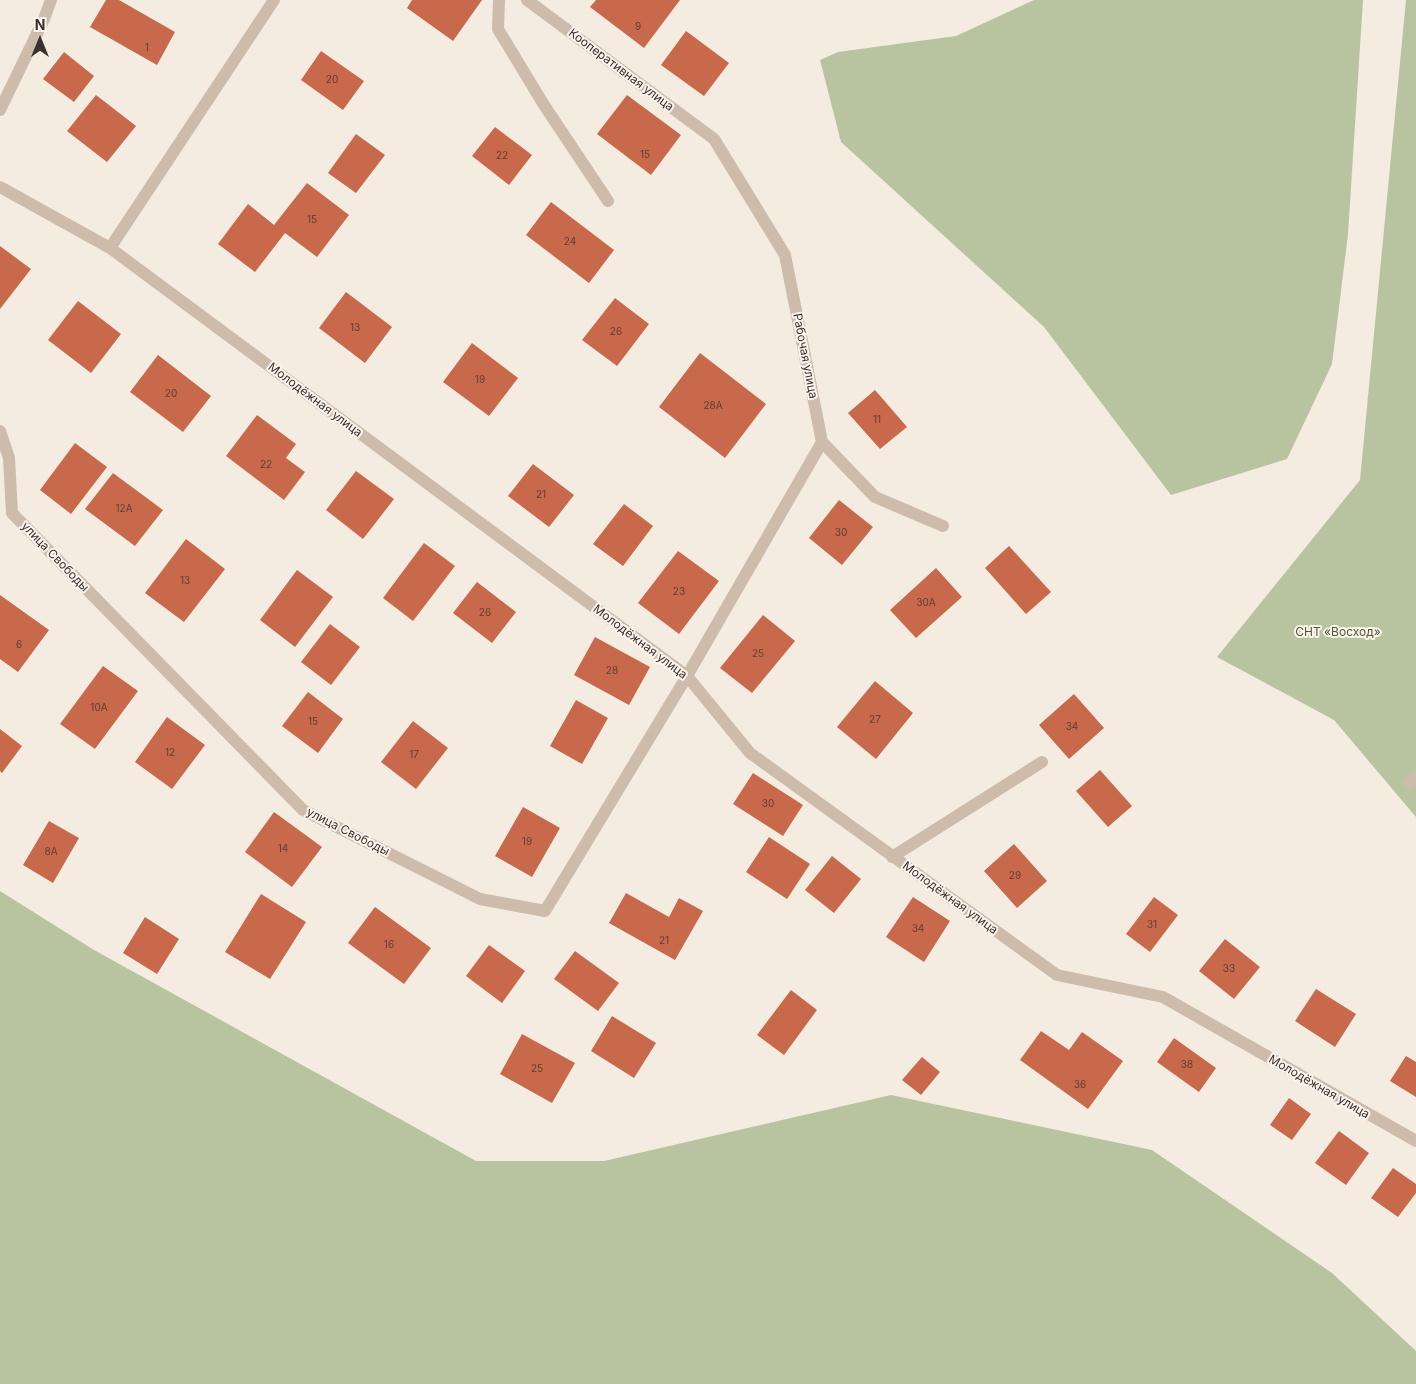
<!DOCTYPE html>
<html>
<head>
<meta charset="utf-8">
<style>
	body { margin:0 }
	#map { position:relative; width:1416px; height:1384px; overflow:hidden; background:#f4ebe1; font-family:Inter,sans-serif }
	canvas { display:block }
	.north { position:absolute; left:15px; top:15px; width:50px; height:50px; -webkit-text-stroke:4px #fbf5ee; paint-order:stroke; rotate:0deg; font-size:14px; font-weight:700; line-height:20px; text-align:center; color:#3b302b }
	.north::after { content:''; display:block; margin:auto; width:18px; height:22px; background:#3b302b; clip-path:polygon(50% 0,100% 100%,50% 72%,0 100%) }
</style>
</head>
<body>
<div id="map">
<canvas width="1416" height="1384"></canvas>
<div class="north">N</div>
</div>
<script>
const ctx = document.querySelector('canvas').getContext('2d');
ctx.lineJoin = 'round';
function fillPath(path, color) { ctx.fillStyle = color; ctx.fill(path, 'evenodd'); }
const toPath = rows => new Path2D(rows.map(r => 'M' + r).join(''));
function trace(path, color, width, dash) { ctx.strokeStyle = color; ctx.lineWidth = width; ctx.lineCap = dash ? 'butt' : 'round'; ctx.setLineDash(dash || []); ctx.stroke(path); }
function drawText(font, color, halo, rows, align = 'center') {
  ctx.font = font + ' Inter,sans-serif'; ctx.lineWidth = 4; ctx.setLineDash([]); ctx.textBaseline = 'middle'; ctx.strokeStyle = halo; ctx.fillStyle = color; for (const [text, x, y, turn = 0] of rows) {
    ctx.save(); ctx.translate(x, y); ctx.rotate((+turn || 0) * Math.PI / 180); ctx.textAlign = isNaN(turn) ? turn : align; if (halo) ctx.strokeText(text, 0, 0); ctx.fillText(text, 0, 0); ctx.restore();
  }
}
const green = toPath([
	[1034,0,1363,0,1348,234,1332,364,1287,459,1171,495,1044,327,841,142,820,60,838,52,956,36],
	[1406,0,1416,0,1416,817,1334,720,1217,657,1360,480],
	[0,891,94,950,476,1161,604,1161,891,1095,1152,1150,1332,1273,1416,1351,1416,1384,0,1384]
]);
const building = toPath([
	[106,0,119,0,175,32,157,65,90,27],
	[412,0,482,0,453,41,407,8],
	[596,0,680,0,644,48,590,7],
	[686,31,729,63,704,96,661,65],
	[321,51,364,81,343,110,301,80],
	[64,52,94,76,74,102,43,79],
	[96,95,136,126,107,162,67,131],
	[627,95,681,135,651,175,597,134],
	[495,127,532,155,509,185,472,156],
	[356,134,385,155,356,193,328,173],
	[307,183,349,215,317,257,285,233,255,272,218,244,248,204,274,225],
	[551,202,614,250,589,283,526,235],
	[0,246,31,269,0,309],
	[346,292,392,327,365,363,319,328],
	[615,298,649,324,617,366,582,340],
	[78,301,121,334,91,373,48,340],
	[472,343,518,378,489,416,443,382],
	[700,353,766,404,725,458,659,407],
	[158,355,211,396,183,432,130,392],
	[875,390,907,427,880,449,848,413],
	[257,415,296,444,286,458,305,472,284,500,226,456],
	[75,443,107,467,71,514,40,490],
	[533,464,574,495,549,527,508,496],
	[356,471,394,499,363,539,326,510],
	[113,473,163,510,135,546,85,509],
	[839,500,873,527,842,565,809,538],
	[624,504,653,526,623,566,593,544],
	[186,539,225,569,184,622,145,593],
	[424,543,455,566,413,621,383,598],
	[1009,546,1051,592,1026,614,985,568],
	[678,551,719,581,679,634,638,603],
	[936,568,962,597,916,638,890,610],
	[297,570,333,597,295,647,260,620],
	[477,582,516,612,492,643,453,613],
	[0,595,49,630,18,672,0,659],
	[763,615,795,641,752,693,720,668],
	[330,624,360,647,331,685,301,662],
	[595,637,650,667,629,705,574,675],
	[103,666,138,691,95,749,60,724],
	[875,681,913,713,876,759,837,727],
	[308,692,343,719,318,753,282,726],
	[1074,694,1104,728,1069,759,1039,725],
	[576,700,608,718,582,764,550,746],
	[167,717,205,745,172,789,135,762],
	[413,721,448,748,416,789,381,762],
	[0,729,22,746,2,773,0,771],
	[1100,770,1132,806,1108,827,1076,791],
	[753,773,803,805,783,836,733,804],
	[523,807,560,828,532,877,495,856],
	[274,812,322,847,292,887,245,852],
	[49,821,79,838,53,883,23,865],
	[769,837,810,864,787,899,746,872],
	[1014,844,1047,881,1017,908,984,871],
	[832,856,861,879,834,913,805,890],
	[626,893,669,917,679,898,703,911,675,960,609,923],
	[261,894,306,922,270,979,225,952],
	[913,897,950,921,924,962,886,937],
	[1154,897,1178,915,1150,952,1126,934],
	[375,907,431,948,404,984,348,943],
	[145,917,179,939,157,974,123,953],
	[1225,939,1260,967,1234,999,1199,971],
	[489,945,525,971,502,1003,466,976],
	[575,951,619,983,598,1011,554,979],
	[1316,989,1356,1014,1335,1047,1295,1021],
	[791,990,817,1010,784,1055,757,1035],
	[612,1016,656,1043,634,1078,591,1051],
	[1041,1031,1069,1050,1082,1032,1123,1061,1088,1109,1020,1060],
	[522,1034,575,1063,552,1103,500,1074],
	[1174,1038,1216,1068,1199,1092,1157,1062],
	[1406,1056,1416,1062,1416,1097,1390,1081],
	[922,1057,940,1072,921,1095,902,1080],
	[1289,1098,1311,1114,1292,1140,1270,1125],
	[1339,1131,1369,1153,1346,1185,1315,1163],
	[1393,1168,1416,1184,1416,1193,1398,1217,1371,1198]
]);
const minor = toPath([
	[499,0,498,29,544,105,608,201],
	[527,0,714,139,785,255,822,442,875,497,943,526],
	[0,110,44,19,51,0],
	[0,187,110,248,687,676,750,753,1057,975,1163,997,1416,1141],
	[110,248,274,0],
	[0,431,9,458,12,513,303,810,480,899,545,911,687,676,822,442],
	[1410,783,1416,777],
	[892,857,1042,762]
]);
const numberNames = [
	["9",638,27],
	["1",147,48],
	["20",332,80],
	["15",645,155],
	["22",502,156],
	["15",312,220],
	["24",570,242],
	["13",355,328],
	["26",616,332],
	["19",480,380],
	["20",171,394],
	["28А",713,406],
	["11",877,420],
	["22",266,465],
	["21",541,495],
	["12А",124,509],
	["30",841,533],
	["13",185,581],
	["23",679,592],
	["30А",926,603],
	["26",485,613],
	["6",19,645],
	["25",758,654],
	["28",612,671],
	["10А",99,708],
	["27",875,720],
	["15",313,722],
	["34",1072,727],
	["12",170,753],
	["17",414,755],
	["30",768,804],
	["19",527,842],
	["14",283,849],
	["8А",51,852],
	["29",1015,876],
	["31",1152,925],
	["34",918,929],
	["21",664,941],
	["16",389,945],
	["33",1229,969],
	["38",1187,1065],
	["25",537,1069],
	["36",1080,1085]
];
const streetNames = [
	["Кооперативная улица",621,70,37],
	["Рабочая улица",805,356,79],
	["Молодёжная улица",315,400,37],
	["улица Свободы",55,557,46],
	["Молодёжная улица",640,642,37],
	["улица Свободы",348,832,27],
	["Молодёжная улица",950,898,36],
	["Молодёжная улица",1319,1087,30]
];
const parkNames = [
	["СНТ «Восход»",1338,632]
];
fillPath(green, '#b8c4a0');
fillPath(building, '#c8694b');
trace(minor, '#cdbbac', 12);
drawText('10px', '#5e3e33', null, numberNames);
drawText('12px', '#3b302b', '#fbf5ee', streetNames);
drawText('12px', '#4a5a2e', '#fbf5ee', parkNames);
</script>
</body>
</html>
